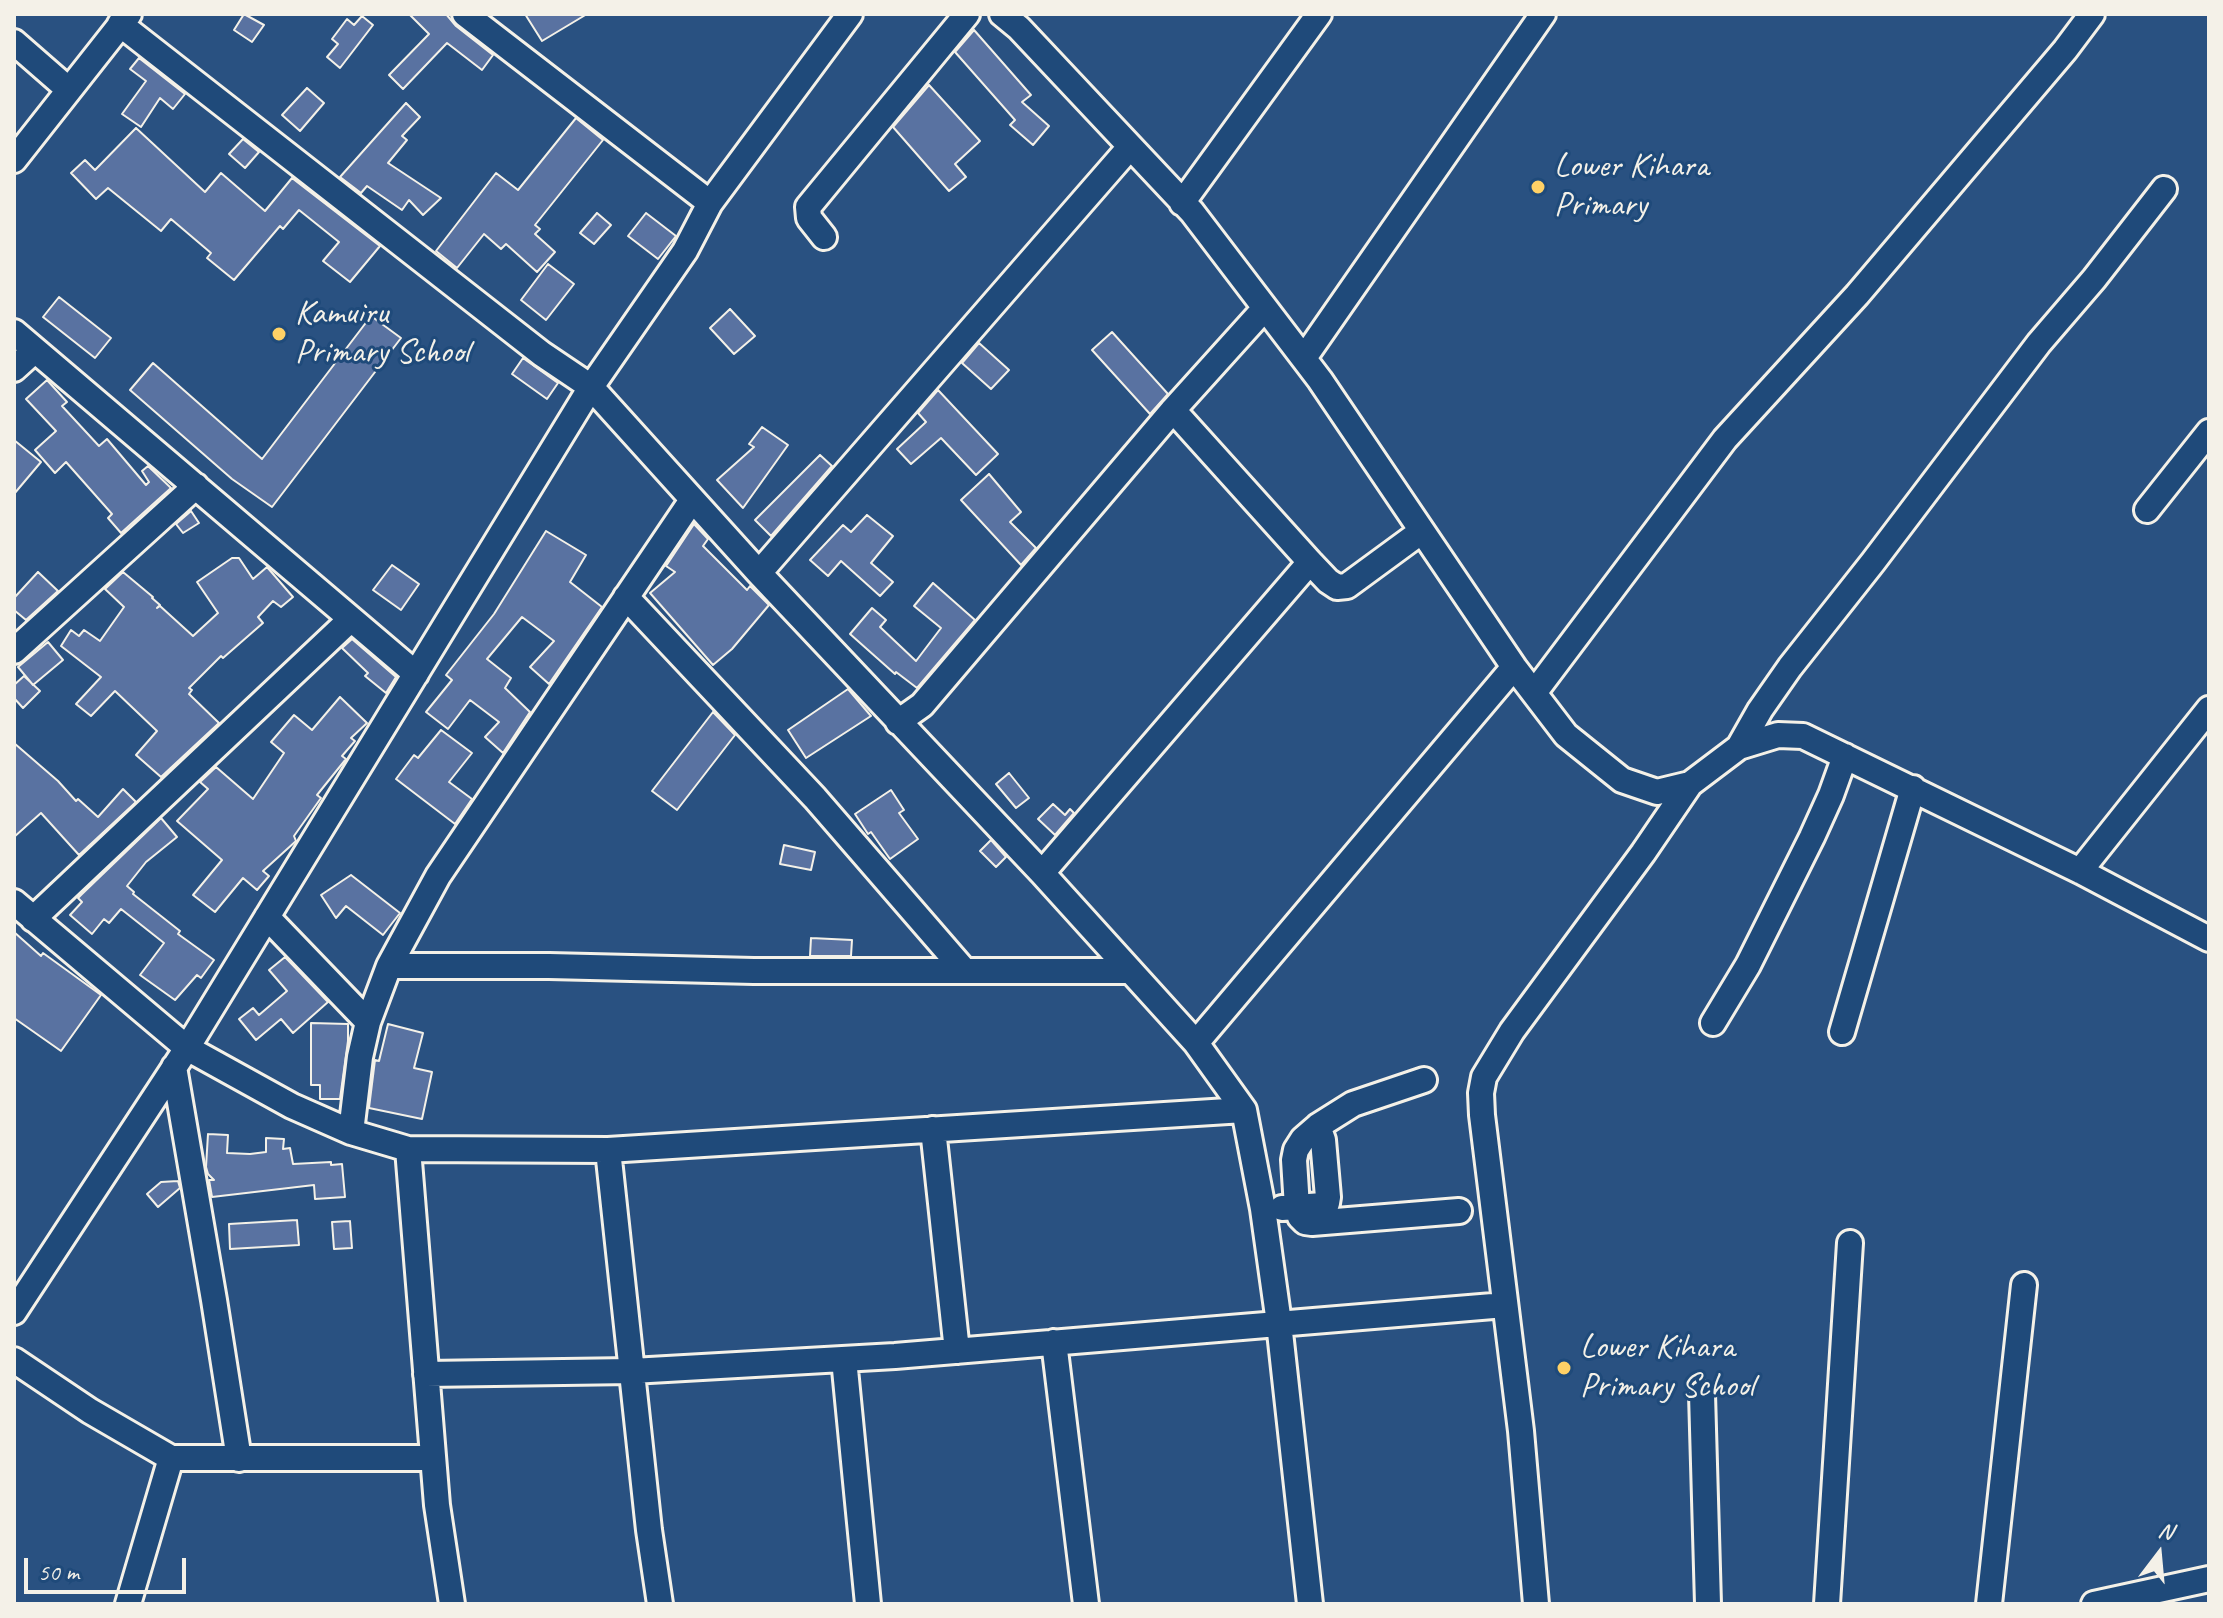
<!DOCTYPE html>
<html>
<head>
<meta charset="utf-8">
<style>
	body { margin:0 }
	#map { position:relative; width:2223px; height:1618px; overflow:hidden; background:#295181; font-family:Caveat,sans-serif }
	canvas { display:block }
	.frame { position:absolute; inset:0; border:16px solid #f4f1e8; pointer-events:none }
	.north { position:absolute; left:2119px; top:1514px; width:80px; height:80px; -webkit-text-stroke:6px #1f4a7a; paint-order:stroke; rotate:16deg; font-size:22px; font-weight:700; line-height:32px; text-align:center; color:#f4f1e8 }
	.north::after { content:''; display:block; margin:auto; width:28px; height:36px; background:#f4f1e8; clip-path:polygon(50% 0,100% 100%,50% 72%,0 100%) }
	.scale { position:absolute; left:24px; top:1558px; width:162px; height:36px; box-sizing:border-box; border:4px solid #f4f1e8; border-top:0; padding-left:10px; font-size:24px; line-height:28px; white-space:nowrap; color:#f4f1e8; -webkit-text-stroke:6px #1f4a7a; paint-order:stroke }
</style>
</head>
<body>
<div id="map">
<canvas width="2223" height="1618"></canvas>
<div class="frame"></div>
<div class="north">N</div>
<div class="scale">50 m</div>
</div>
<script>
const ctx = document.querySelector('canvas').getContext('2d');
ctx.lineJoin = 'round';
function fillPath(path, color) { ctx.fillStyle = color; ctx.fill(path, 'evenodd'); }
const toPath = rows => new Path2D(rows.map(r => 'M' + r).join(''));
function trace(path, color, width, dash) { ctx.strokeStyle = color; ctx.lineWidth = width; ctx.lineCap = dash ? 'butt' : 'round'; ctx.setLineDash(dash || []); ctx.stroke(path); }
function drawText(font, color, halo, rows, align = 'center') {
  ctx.font = font + ' Caveat,sans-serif'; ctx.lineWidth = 6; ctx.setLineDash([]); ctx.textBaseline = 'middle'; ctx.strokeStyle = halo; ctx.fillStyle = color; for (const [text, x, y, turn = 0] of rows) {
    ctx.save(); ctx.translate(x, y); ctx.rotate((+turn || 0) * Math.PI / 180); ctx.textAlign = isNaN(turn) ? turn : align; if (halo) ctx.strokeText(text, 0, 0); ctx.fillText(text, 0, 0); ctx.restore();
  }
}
const building = toPath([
	[244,14,264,25,252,42,234,30,244,14],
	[409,14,446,14,456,26,493,55,482,70,447,43,403,89,389,75,429,34,409,14],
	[525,14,587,14,542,41,525,14],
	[362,16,373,25,340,68,327,57,338,44,332,39,347,19,354,25,362,16],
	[974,30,1031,95,1022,102,1049,126,1033,145,1010,125,1015,120,955,52,974,30],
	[139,58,185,94,173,109,160,98,141,127,122,114,146,81,130,69,139,58],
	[929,85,980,141,955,164,966,177,949,191,893,127,929,85],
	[307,88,324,103,300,131,282,115,307,88],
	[406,103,420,117,402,136,407,140,388,163,441,198,423,215,409,200,402,210,367,186,361,193,340,177,406,103],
	[576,118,603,140,535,225,540,229,535,234,555,252,537,272,506,244,501,249,484,234,457,268,436,251,496,173,518,190,576,118],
	[136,128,205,192,221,173,265,211,292,178,380,246,350,282,323,261,339,242,299,210,283,229,280,226,234,280,207,258,211,253,171,219,161,231,108,188,96,199,71,173,85,160,95,170,136,128],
	[243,139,259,152,245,168,229,154,243,139],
	[597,213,611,225,594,244,580,233,597,213],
	[646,213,676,236,658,259,628,236,646,213],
	[548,264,574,284,546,320,521,300,548,264],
	[59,297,111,338,95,358,43,317,59,297],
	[730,309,755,336,734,354,710,328,730,309],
	[371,316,401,338,272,507,232,479,130,390,153,363,262,459,371,316],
	[1112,332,1168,394,1150,414,1092,350,1112,332],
	[979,343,1009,370,991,389,962,363,979,343],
	[523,358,558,383,547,399,512,374,523,358],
	[47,380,67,402,62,406,99,446,107,439,146,485,149,482,142,471,148,466,171,488,121,533,108,518,112,514,66,462,55,473,35,450,56,431,26,399,47,380],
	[938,390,998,454,976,475,941,438,911,464,897,449,926,422,918,413,938,390],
	[762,427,788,445,743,508,717,480,754,447,749,444,762,427],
	[14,440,41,462,14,494,14,440],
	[820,455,832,466,771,536,755,520,820,455],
	[989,474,1021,512,1010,522,1036,548,1021,565,961,500,989,474],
	[191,511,199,523,183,533,176,524,191,511],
	[867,515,893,536,871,563,893,582,880,596,841,561,828,576,810,560,843,525,851,532,867,515],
	[694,524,708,539,703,546,747,590,750,586,769,605,732,649,713,665,650,593,675,572,666,566,694,524],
	[546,531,586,555,570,582,602,607,549,684,530,667,554,641,522,617,487,659,511,678,505,688,530,712,503,753,485,737,499,722,470,700,448,729,426,712,452,680,446,675,494,614,546,531],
	[232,558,239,558,253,579,267,567,293,597,281,607,273,601,258,617,263,623,223,658,221,656,189,688,192,690,189,694,219,723,161,777,136,755,157,731,115,691,91,716,76,704,101,677,61,646,71,630,79,636,84,630,100,641,124,607,105,589,123,572,153,597,152,598,160,605,157,608,160,606,193,636,218,613,197,582,232,558],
	[392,565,419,584,401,610,373,590,392,565],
	[38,572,58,591,26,620,14,610,14,598,38,572],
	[933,583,975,620,917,688,896,672,895,674,850,634,872,608,886,620,880,627,916,661,941,628,914,606,933,583],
	[352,639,396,677,386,693,365,676,368,673,342,648,352,639],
	[48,642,63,660,33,685,18,667,48,642],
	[24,676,40,691,23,708,14,698,14,685,24,676],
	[848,689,871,716,806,758,788,730,848,689],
	[340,697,367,723,351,738,355,741,342,756,346,759,317,795,321,798,294,836,296,841,263,871,269,876,257,890,243,878,215,912,193,895,222,860,177,821,208,789,200,782,216,767,253,799,284,753,271,742,294,715,312,730,340,697],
	[713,712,735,735,677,810,652,791,713,712],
	[441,730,472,753,449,782,472,799,455,824,396,779,414,755,418,758,441,730],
	[14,743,58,781,76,801,78,799,98,817,123,789,136,802,79,855,41,813,14,837,14,743],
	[1009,773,1029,798,1016,808,996,784,1009,773],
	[891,790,904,810,899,813,918,839,890,859,871,832,868,834,855,814,891,790],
	[1053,804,1065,815,1070,809,1074,813,1055,835,1038,819,1053,804],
	[161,818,177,837,146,862,127,886,134,892,133,894,180,931,178,934,214,960,201,978,197,975,175,1000,140,975,164,943,121,909,109,923,104,919,92,934,70,915,82,902,78,898,82,894,161,818],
	[991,840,1006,857,996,867,980,851,991,840],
	[784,845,815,852,811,870,780,864,784,845],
	[351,875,400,913,383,935,346,906,336,918,321,895,351,875],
	[14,932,41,956,43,953,101,995,61,1051,14,1018,14,932],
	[811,938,852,940,851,956,810,956,811,938],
	[285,957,328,1002,293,1033,281,1019,256,1040,239,1019,253,1008,259,1015,287,991,269,970,285,957],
	[311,1023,348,1024,348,1041,340,1099,320,1099,320,1085,311,1085,311,1023],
	[388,1024,423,1033,414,1068,432,1072,422,1119,369,1108,375,1060,379,1061,388,1024],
	[208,1134,228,1135,227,1153,250,1154,266,1152,266,1138,284,1139,283,1149,290,1148,293,1164,331,1162,331,1165,342,1164,345,1197,315,1199,314,1185,212,1197,209,1180,214,1180,208,1174,206,1167,208,1134],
	[178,1181,180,1188,158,1207,147,1194,161,1182,178,1181],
	[297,1220,299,1245,230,1249,229,1224,297,1220],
	[350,1221,352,1248,334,1249,332,1222,350,1221]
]);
const minor = toPath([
	[465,14,710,203],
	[1002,14,1019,28,1192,212,1320,380,1514,667,1566,735,1622,780,1657,792,1690,784,1739,747,1778,735,1803,736,2080,871,2209,939],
	[120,24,542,354,591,387,759,573,1042,873,1196,1043,1244,1110,1263,1209,1279,1323,1310,1604],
	[14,42,69,90],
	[14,160,129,14],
	[1182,203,1319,14],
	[824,237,809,218,808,207,967,14],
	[14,332,416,674],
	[1304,358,1543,14],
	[14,369,35,350],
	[1173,410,1310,562,1328,581,1337,587,1347,586,1422,531],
	[2147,510,2209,432],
	[759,573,1130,147],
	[626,597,815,798,964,970],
	[14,651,196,486],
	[1534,693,1725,439,1857,295,2065,50,2092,14],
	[898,722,922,705,1173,410,1265,308],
	[1739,747,1760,710,1790,667,1873,562,2039,343,2094,279,2164,189],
	[2080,871,2209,709],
	[1042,873,1310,562],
	[14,902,187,1048,292,1106,351,1132,408,1149,608,1150,1244,1110],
	[267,917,368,1022],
	[33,919,351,619],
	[389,966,438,876,692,500],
	[1713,1023,1748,965,1812,837,1831,795,1845,756],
	[1842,1032,1913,788],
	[1196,1043,1514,667],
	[174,1067,214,1300,239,1459],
	[1424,1080,1353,1104,1318,1126,1303,1139,1296,1150,1294,1160,1297,1207,1300,1217,1305,1222,1312,1223,1459,1211],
	[933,1129,957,1351],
	[351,1132,360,1057,368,1022,389,966,549,966,754,971,1129,971],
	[408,1149,437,1505,452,1604],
	[608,1150,649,1530,660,1604],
	[1282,1208,1323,1205,1327,1203,1328,1197,1323,1140,1318,1126],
	[14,1312,187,1048,591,387,685,251,710,203,850,14],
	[1054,1342,1086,1604],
	[844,1359,868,1604],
	[14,1360,90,1411,171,1458,433,1458],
	[426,1374,632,1371,895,1356,1505,1305],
	[1702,1394,1708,1604],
	[128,1604,171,1458],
	[1536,1604,1521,1431,1482,1115,1481,1093,1484,1077,1512,1031,1643,853,1690,784],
	[1827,1604,1850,1243],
	[1989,1604,2024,1285],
	[2094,1604,2209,1579]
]);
const markers = [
	[1538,187,8,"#ffd166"],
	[279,334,8,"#ffd166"],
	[1564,1368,8,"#ffd166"]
];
const poiNames = [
	["Lower Kihara",1554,167],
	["Primary",1554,206],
	["Kamuiru",295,314],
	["Primary School",295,353],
	["Lower Kihara",1580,1348],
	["Primary School",1580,1387]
];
fillPath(building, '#5972a1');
trace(building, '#f4f1e8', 2);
trace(minor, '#f4f1e8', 30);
trace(minor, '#1f4a7a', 24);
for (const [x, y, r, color] of markers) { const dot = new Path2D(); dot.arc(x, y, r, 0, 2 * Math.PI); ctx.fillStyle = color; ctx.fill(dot); trace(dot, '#1f4a7a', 3); }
drawText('34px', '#f4f1e8', '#1f4a7a', poiNames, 'left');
</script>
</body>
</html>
